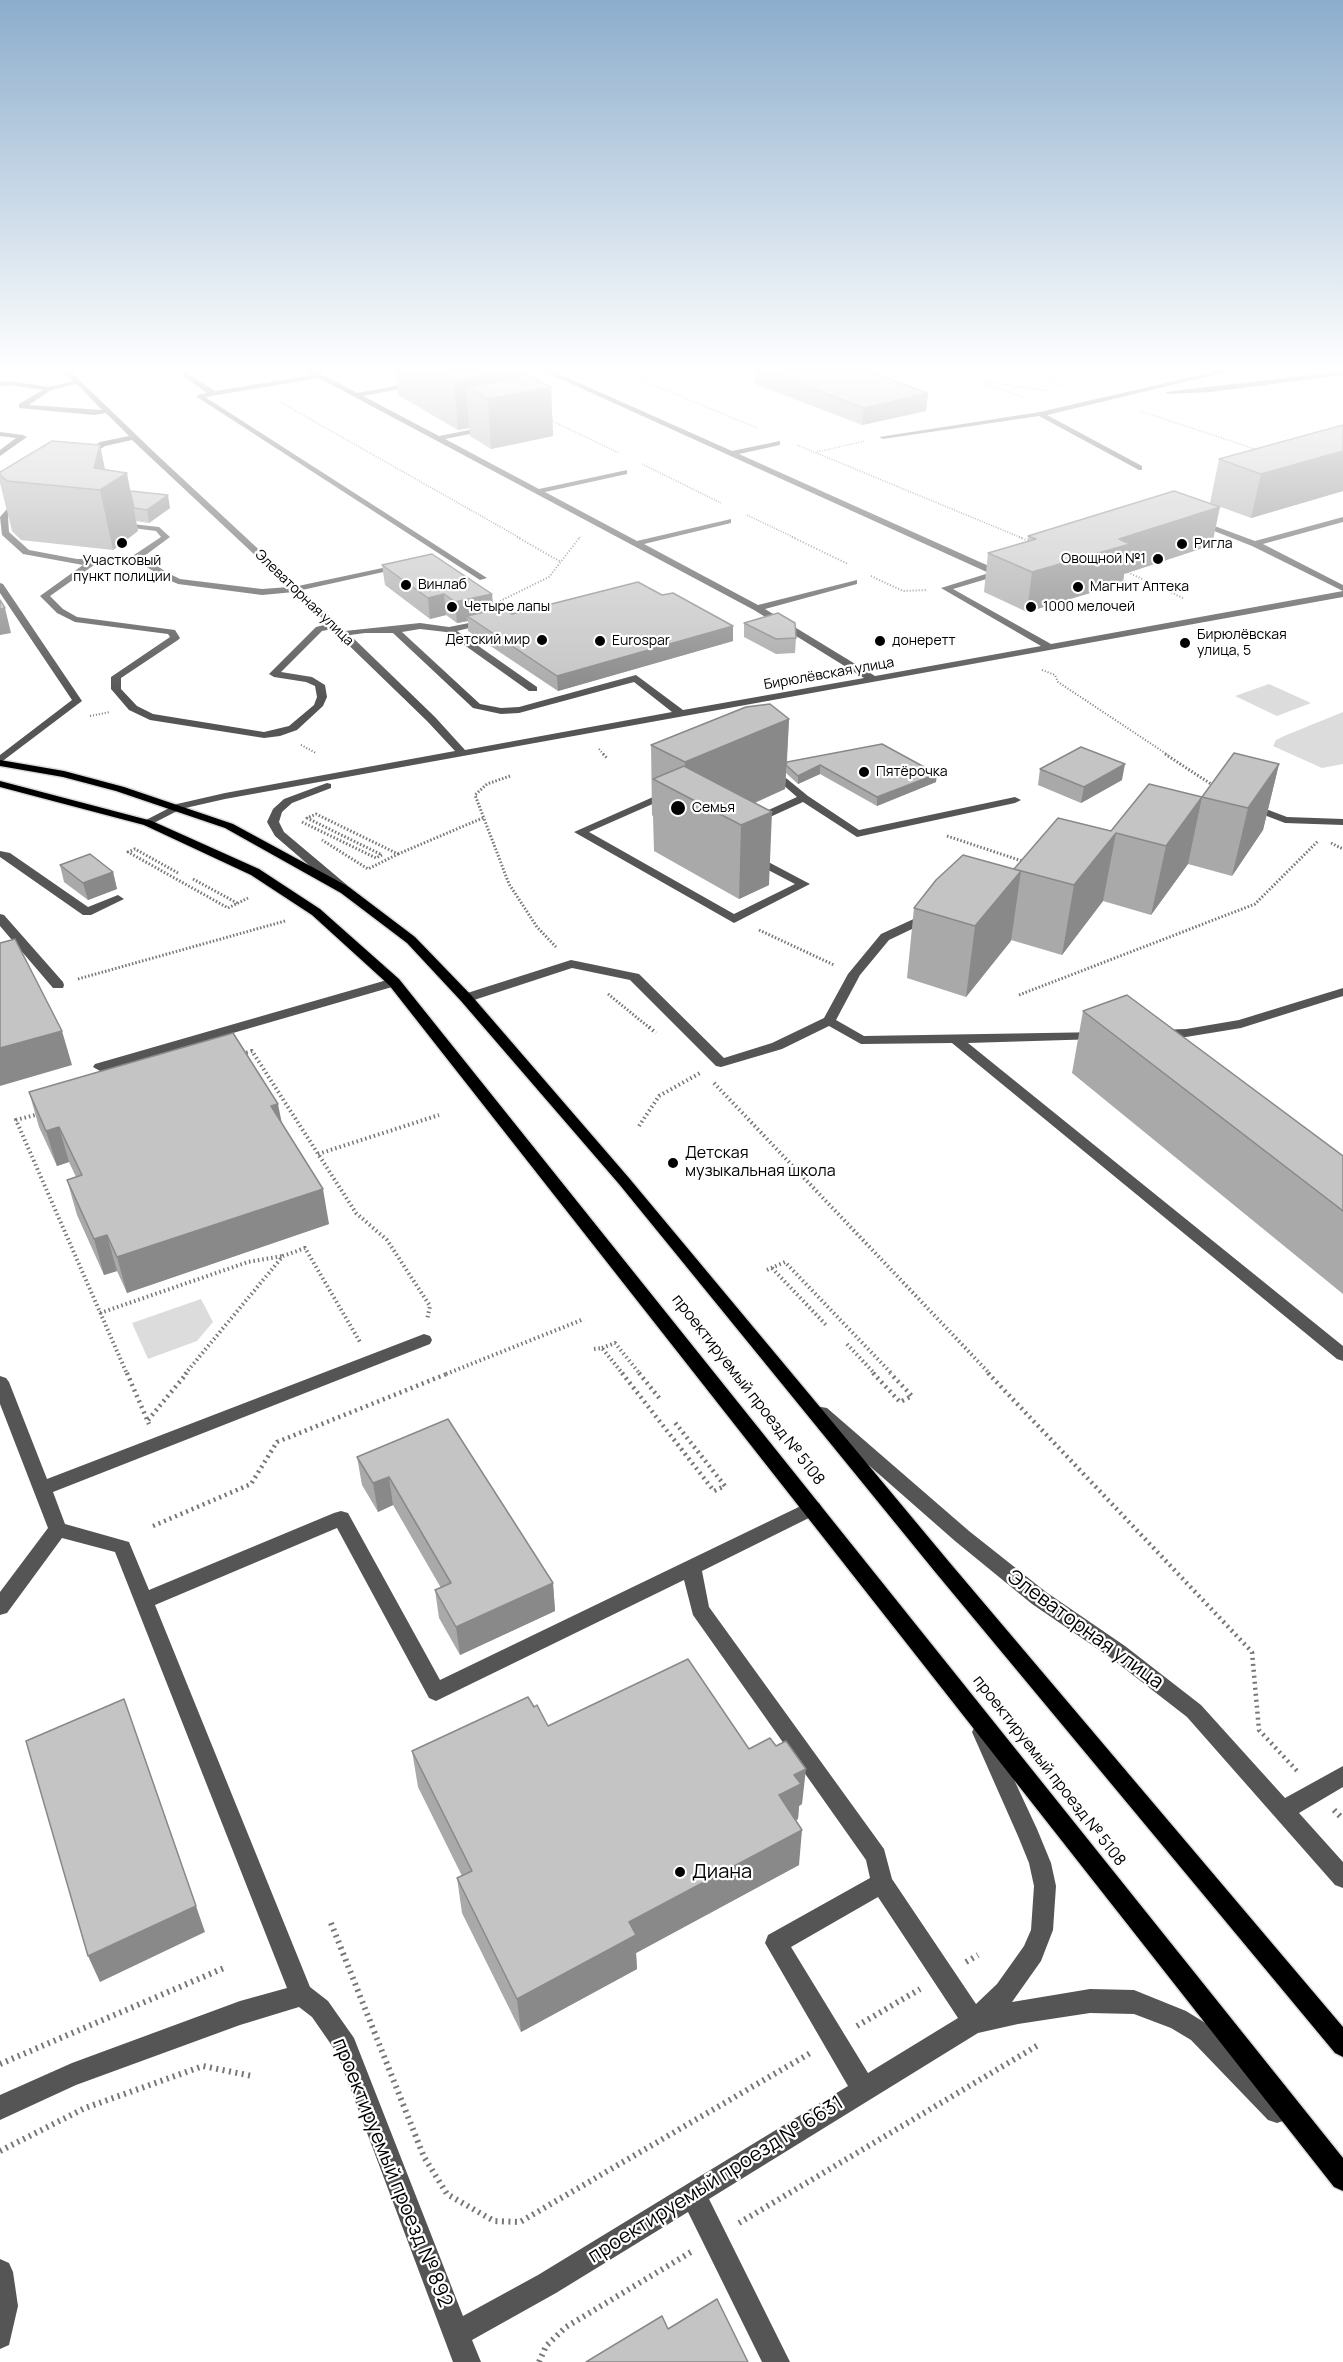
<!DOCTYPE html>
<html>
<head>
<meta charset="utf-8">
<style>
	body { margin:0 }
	canvas { display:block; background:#fff }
</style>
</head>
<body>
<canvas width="1343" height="2362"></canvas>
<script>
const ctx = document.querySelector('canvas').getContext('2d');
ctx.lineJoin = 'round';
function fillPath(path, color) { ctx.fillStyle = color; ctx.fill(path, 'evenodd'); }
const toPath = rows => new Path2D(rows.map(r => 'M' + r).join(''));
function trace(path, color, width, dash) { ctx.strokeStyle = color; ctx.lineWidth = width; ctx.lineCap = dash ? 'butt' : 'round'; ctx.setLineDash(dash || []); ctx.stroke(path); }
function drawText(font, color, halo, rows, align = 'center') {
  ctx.font = font + ' Manrope,sans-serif'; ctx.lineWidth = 4.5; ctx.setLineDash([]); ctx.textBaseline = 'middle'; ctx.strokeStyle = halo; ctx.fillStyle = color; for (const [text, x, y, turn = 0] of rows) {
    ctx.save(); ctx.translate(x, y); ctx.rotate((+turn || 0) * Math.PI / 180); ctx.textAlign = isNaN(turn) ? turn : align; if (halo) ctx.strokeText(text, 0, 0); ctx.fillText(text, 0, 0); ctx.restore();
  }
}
const green = toPath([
	[1269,684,1311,703,1277,716,1235,696],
	[1343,712,1343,764,1322,768,1273,746,1276,740,1284,736],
	[201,1299,213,1322,197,1341,148,1359,132,1323]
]);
const pathFar5 = toPath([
	[608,366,757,428],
	[935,366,1023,397],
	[1006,366,1068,387],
	[986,382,1050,391],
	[280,402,520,538],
	[1140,411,1258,450],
	[550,420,619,453],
	[797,445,1022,538],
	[817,452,865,441],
	[642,464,721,503],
	[747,515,795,538],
	[579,538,581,536]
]);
const pathFar4 = toPath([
	[517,537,561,562],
	[792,537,848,564],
	[1019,537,1031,542],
	[1125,571,1183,598],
	[871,576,903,591,926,590],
	[492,605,549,577,580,537],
	[1042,670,1055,675,1058,682,1168,755],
	[90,716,110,712],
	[301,745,316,753],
	[599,749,604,755]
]);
const pathFar3 = toPath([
	[603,754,607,758],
	[1165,754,1214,786],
	[510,776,487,784,475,795,509,884,537,927,556,947],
	[302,822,376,858,382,855,307,818,316,814,398,854,368,869,322,840],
	[947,836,1025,862],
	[1331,843,1343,849],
	[398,854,485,817],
	[178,873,135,849,128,852,228,908,248,898],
	[193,879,237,903],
	[759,930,834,965],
	[78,979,285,921],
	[608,994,651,1029],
	[1019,995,1255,904,1318,841]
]);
const pathFar2 = toPath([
	[649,1027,656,1033],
	[242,1054,252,1051,356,1213,387,1240,430,1306,427,1320],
	[714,1083,990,1374],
	[39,1114,16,1120,127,1374],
	[639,1126,659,1096,700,1073],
	[318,1154,439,1115],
	[772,1268,827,1326],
	[767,1270,785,1262,892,1374],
	[100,1313,248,1262,283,1256],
	[847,1344,875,1374],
	[602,1348,615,1343,640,1374],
	[594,1349,602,1348,623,1374],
	[185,1374,283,1256,305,1248,360,1342],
	[446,1374,584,1319]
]);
const pathFar1 = toPath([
	[127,1373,149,1424],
	[622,1373,714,1491,725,1486,673,1420],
	[639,1373,660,1399],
	[873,1373,900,1402,912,1396,890,1373],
	[988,1373,1252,1652,1259,1730,1298,1772],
	[148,1420,187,1373],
	[153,1526,251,1484,277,1442,449,1373]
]);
const path = toPath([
	[1334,1810,1343,1819],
	[331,1923,424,2157,447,2194,494,2221,520,2222,812,2052],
	[966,1962,978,1955],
	[857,2026,920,1989],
	[0,2064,224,1968],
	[0,2151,85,2108,203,2066,252,2076],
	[739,2223,1040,2044],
	[539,2362,546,2346,566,2327,691,2252]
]);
const minor = toPath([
	[0,366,10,366,0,369,0,366],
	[55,366,68,369,154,452,298,586,406,563,406,567,302,590,345,631,420,623,449,627,489,619,489,623,457,631,537,687,537,691,529,691,446,632,420,629,402,632,480,704,501,708,519,707,636,675,683,710,864,678,754,610,319,378,205,397,487,578,480,580,197,397,197,395,207,393,182,375,182,373,186,373,215,391,313,375,298,366,306,366,357,393,418,382,420,385,363,396,439,436,490,426,490,430,445,439,539,489,627,470,627,474,545,492,637,541,731,519,731,523,644,544,758,605,857,580,857,584,765,609,875,676,1041,646,941,588,989,573,532,366,541,366,732,451,780,441,780,445,739,454,1000,571,1000,575,953,589,1051,644,1343,591,1343,597,225,799,181,809,148,826,144,825,144,821,177,804,225,793,455,751,427,721,332,629,322,631,281,672,312,677,325,685,327,697,323,706,297,730,280,736,264,738,150,720,129,710,111,689,111,677,170,637,168,634,75,622,57,613,40,596,83,565,23,554,2,535,0,517,18,496,25,498,8,517,9,532,29,550,77,559,114,559,134,555,161,537,156,531,117,526,113,524,114,522,159,527,170,537,143,557,168,573,180,579,262,589,289,587,132,440,105,446,87,458,81,458,81,454,100,442,129,436,106,413,94,415,19,408,19,404,43,390,10,385,0,386,0,382,10,381,49,387,73,381,55,366],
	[77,384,102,410,29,405,51,390,77,384],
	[136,560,162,577,178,584,262,595,294,592,328,624,316,627,269,674,274,677,306,682,315,686,317,697,314,705,289,726,264,732,153,714,137,706,121,689,121,678,178,640,180,638,175,630,77,617,63,609,50,596,94,565,114,565,136,560],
	[365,633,393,633,473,708,501,714,519,713,634,682,672,712,465,750,435,717,350,635,365,633],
	[1239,366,1251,366,1047,415,1142,466,1142,470,1139,470,1039,416,883,439,879,437,1040,412,1239,366],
	[1343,371,1343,375,1210,392,1168,394,1165,392,1343,371],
	[0,432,23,435,27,437,0,456,0,450,16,438,0,436,0,432],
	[1343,517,1343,522,1263,544,1343,585,1343,591,1252,546,1194,523,1201,521,1255,541,1343,517],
	[0,583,3,584,82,701,0,763,0,755,72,700,0,593,0,583],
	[770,765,808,796,859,830,1015,797,1021,800,1015,803,857,837,803,802,759,822,751,822,751,818,797,797,766,770,765,768,770,765],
	[327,783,331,784,331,788,292,803,282,812,279,822,284,832,347,885,349,888,343,892,339,891,275,836,267,822,273,809,284,799,327,783],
	[669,790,673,791,673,795,589,832,734,914,795,884,749,860,749,856,757,856,810,884,734,923,574,832,669,790],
	[1250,803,1287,817,1343,819,1343,825,1285,823,1246,808,1244,806,1250,803],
	[0,851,10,853,88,907,118,895,124,899,91,915,83,915,0,857,0,851],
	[931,911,935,912,935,918,889,940,860,975,836,1020,864,1036,1104,1032,1106,1035,1099,1039,968,1043,1343,1346,1343,1361,1337,1359,952,1043,861,1044,829,1026,782,1049,721,1067,716,1066,630,980,572,968,471,1001,466,1002,459,998,461,995,571,960,634,973,639,974,724,1058,772,1043,824,1018,848,974,881,934,931,911],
	[0,914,4,915,63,982,64,985,63,988,53,988,0,926,0,914],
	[394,978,400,982,399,985,105,1070,100,1071,93,1067,95,1064,394,978],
	[1343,988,1343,996,1241,1028,1186,1037,1159,1038,1152,1034,1159,1030,1186,1029,1239,1020,1343,988],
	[424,1334,430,1336,432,1340,430,1344,53,1492,65,1524,129,1542,149,1590,334,1513,341,1511,348,1513,440,1680,807,1503,813,1501,819,1503,822,1508,819,1513,702,1571,709,1607,884,1849,892,1879,976,2004,997,1984,1024,1946,1031,1930,1034,1886,1029,1863,1018,1836,972,1732,975,1726,982,1723,989,1726,1037,1829,1051,1863,1056,1886,1053,1930,1041,1961,1012,2002,1090,1989,1134,1990,1186,2011,1207,2024,1286,2102,1289,2111,1286,2120,1277,2123,1268,2120,1191,2040,1171,2028,1134,2014,1090,2013,1018,2024,978,2033,709,2199,790,2362,762,2362,688,2212,556,2293,472,2340,481,2362,453,2362,337,2053,312,2017,299,2007,240,2025,76,2085,0,2120,0,2095,72,2063,240,2001,287,1988,115,1552,62,1538,7,1613,0,1615,0,1592,48,1528,0,1404,0,1376,6,1378,9,1382,47,1479,424,1334],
	[337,1528,429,1698,436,1701,684,1580,693,1615,866,1860,870,1878,768,1935,765,1943,848,2086,538,2275,463,2316,354,2038,328,2001,310,1987,155,1605,337,1528],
	[878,1897,958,2018,868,2073,791,1947,878,1897],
	[821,1407,827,1408,969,1531,1046,1592,1125,1646,1201,1705,1285,1798,1343,1766,1343,1787,1299,1813,1343,1862,1343,1888,1335,1885,1187,1717,1111,1658,1032,1604,955,1541,815,1418,812,1413,815,1408,821,1407],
	[0,2259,9,2263,13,2272,18,2306,9,2345,0,2349,0,2259]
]);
const major = toPath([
	[0,760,64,771,124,787,233,824,349,887,415,937,471,995,629,1178,950,1563,1343,2027,1343,2057,1335,2053,936,1573,619,1184,461,1001,407,943,341,893,225,828,116,791,63,777,0,766,0,760],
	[0,781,152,821,259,869,320,909,399,979,1343,2158,1343,2191,1334,2187,389,985,312,915,251,875,144,825,0,787,0,781]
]);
const wall = toPath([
	[395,366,509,366,517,370,517,378,551,387,553,436,491,449,470,436,469,428,458,430,398,395],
	[756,367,928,393,926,411,862,425,755,384],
	[1343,425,1343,491,1251,518,1210,503,1219,459],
	[100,445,105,470,130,491,170,508,149,523,136,521,138,531,113,550,21,540,12,531,0,483,0,472],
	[1028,536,1212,545,1124,574,1123,583,1027,612,984,592,988,553,1027,542],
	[382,565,493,610,512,614,662,595,733,626,733,641,558,691,468,631,468,621,457,623,446,615,430,619,385,585],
	[744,623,796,638,795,653,776,654,744,637],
	[789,719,787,762,882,744,936,782,877,806,820,774,798,784,786,773,785,789,755,803,769,885,739,899,654,851,653,816,652,815,651,745],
	[1279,764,1263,830,1232,876,1188,864,1151,915,1103,901,1062,955,1011,940,966,997,907,978,914,908,1202,797],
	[1040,769,1122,780,1081,803,1038,785],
	[60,865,113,872,117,889,88,900,64,882],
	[1083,1011,1343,1156,1343,1294,1072,1073],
	[29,1092,282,1124,329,1224,127,1293,117,1271,104,1275,77,1215,67,1180,76,1177,69,1162,57,1166,39,1127],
	[357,1457,553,1583,555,1611,460,1655,439,1618,435,1590,441,1588,393,1505,378,1512,362,1485],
	[548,1726,749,1749,802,1804,799,1806,798,1819,796,1820,799,1865,636,1953,637,1969,521,2032,462,1913,457,1878,462,1876,418,1787,412,1751]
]);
const shadedWall = toPath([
	[517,370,518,393,551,387,553,436,491,449,488,399,466,387,469,428,458,430,454,381],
	[928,393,926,411,862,425,864,408],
	[100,445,108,485,127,473,138,531,113,550,100,490,94,468],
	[1343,451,1343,491,1251,518,1261,474],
	[168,495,170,508,149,523,147,510],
	[1220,507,1212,545,1124,574,1123,583,1027,612,1032,572,1119,539],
	[444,594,446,615,430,619,428,598],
	[492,594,494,616,467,616,468,621,457,623,455,602],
	[5,608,11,633,0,635,0,609],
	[733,626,733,641,558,691,557,676],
	[789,719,785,789,724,816,685,796,685,762],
	[1125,764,1122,780,1081,803,1084,787],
	[1279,764,1263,830,1232,876,1248,808],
	[820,765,820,774,798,784,798,776],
	[937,774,936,782,877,806,877,797],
	[1202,797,1188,864,1151,915,1166,846],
	[772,812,769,885,739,899,741,825],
	[1116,833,1103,901,1062,955,1074,885],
	[1021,871,1011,941,966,997,975,926],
	[113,872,117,889,88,900,83,883],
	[62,1031,72,1065,0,1086,0,1048],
	[278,1104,285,1139,271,1106],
	[59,1127,69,1162,57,1166,46,1131],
	[323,1189,329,1224,127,1293,117,1257],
	[107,1235,117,1271,104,1275,94,1239],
	[389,1477,393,1505,378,1512,373,1483],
	[553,1583,555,1611,460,1655,456,1627],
	[134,1727,205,1932,100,1982,88,1956],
	[806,1769,802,1804,799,1806,798,1819,776,1830,779,1795,794,1775],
	[802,1830,799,1865,636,1953,637,1969,521,2032,517,1999,629,1922]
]);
const building = toPath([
	[426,366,509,366,517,370,454,381,426,366],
	[758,366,853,366,928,393,864,408,756,367,758,366],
	[519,371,551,387,488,399,466,387,518,378,519,371],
	[1343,425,1343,451,1261,474,1219,459,1343,425],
	[52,441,100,445,94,468,127,473,100,490,7,481,0,475,0,472,52,441],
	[130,491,168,495,147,510,134,508,130,491],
	[1174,491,1220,507,1119,539,1130,544,1032,572,988,553,1036,539,1028,536,1174,491],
	[432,554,492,594,455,602,444,594,428,598,382,565,432,554],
	[638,582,662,595,673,593,733,626,557,676,467,616,502,608,512,614,638,582],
	[0,600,5,608,0,609,0,600],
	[778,613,795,623,796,638,776,639,744,623,778,613],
	[770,704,789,719,685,762,651,745,746,707,770,704],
	[882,744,937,774,877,797,820,765,798,776,786,765,787,762,882,744],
	[1081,747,1125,764,1084,787,1040,769,1081,747],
	[1234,753,1279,764,1248,808,1202,797,1234,753],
	[684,766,772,812,741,825,653,779,684,766],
	[1149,784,1202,797,1166,846,1116,833,1074,885,1014,869,1058,818,1111,831,1149,784],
	[90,854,113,872,83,883,60,865,90,854],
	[963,855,1021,871,975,926,914,908,936,880,963,855],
	[15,939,62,1031,0,1048,0,943,15,939],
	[1127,995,1343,1156,1343,1211,1083,1011,1127,995],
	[233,1033,278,1104,271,1106,323,1189,117,1257,107,1235,94,1239,67,1180,82,1175,59,1127,46,1131,29,1092,233,1033],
	[448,1419,553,1583,456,1627,435,1590,451,1583,389,1477,373,1483,357,1457,448,1419],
	[688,1659,749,1749,770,1738,776,1746,786,1741,806,1769,794,1775,801,1784,779,1795,802,1830,629,1922,636,1935,517,1999,457,1878,472,1871,412,1751,528,1697,534,1707,537,1705,548,1726,688,1659],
	[124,1699,196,1906,88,1956,26,1741,124,1699],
	[717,2299,748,2362,586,2362,662,2316,668,2329,717,2299]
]);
const markers = [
	[122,543,6,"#000"],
	[1182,544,6,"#000"],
	[1158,559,6,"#000"],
	[406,585,6,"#000"],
	[1078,587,6,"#000"],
	[452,607,6,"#000"],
	[1031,607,6,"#000"],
	[542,640,6,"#000"],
	[600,641,6,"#000"],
	[880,641,6,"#000"],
	[1185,643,6,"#000"],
	[864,772,6,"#000"],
	[678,808,8,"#000"],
	[673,1163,6,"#000"],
	[680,1872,6,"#000"]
];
const farPoinames = [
	["Ригла",1194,544],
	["Овощной №1",1146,559,"right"],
	["Участковый",122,561,"center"],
	["пункт полиции",122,577,"center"],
	["Винлаб",418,585],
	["Магнит Аптека",1090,587],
	["Четыре лапы",464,607],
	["1000 мелочей",1043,607],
	["Бирюлёвская",1197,635],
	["улица, 5",1197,651],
	["Детский мир",530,640,"right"],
	["Eurospar",612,641],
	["донеретт",892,641],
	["Пятёрочка",876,772],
	["Семья",692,808]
];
const farStreetnames = [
	["Элеваторная улица",304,598,44],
	["Бирюлёвская улица",829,674,-10]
];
const poiNames = [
	["Детская",685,1154],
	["музыкальная школа",685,1172]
];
const streetNames = [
	["проектируемый проезд № 5108",748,1390,52],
	["проектируемый проезд № 5108",1049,1771,52]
];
const nearStreetnames = [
	["Элеваторная улица",1085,1630,36],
	["проектируемый проезд № 892",392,2173,68],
	["проектируемый проезд № 6631",716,2180,-32]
];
const nearPoinames = [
	["Диана",692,1872]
];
fillPath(green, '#dcdcdc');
trace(major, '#dbdbdb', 3);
trace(pathFar5, '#777', 1.5, [1, 1.5]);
trace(pathFar4, '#777', 2, [1, 2]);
trace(pathFar3, '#777', 3, [1.5, 2]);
trace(pathFar2, '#777', 4, [1.5, 3]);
trace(pathFar1, '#777', 4.5, [2, 4]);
trace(path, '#777', 6, [2, 4.5]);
fillPath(minor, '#555');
fillPath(major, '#000');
fillPath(wall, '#a9a9a9');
fillPath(shadedWall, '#898989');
fillPath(building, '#c4c4c4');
trace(building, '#898989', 1.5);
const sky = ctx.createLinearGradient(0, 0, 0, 697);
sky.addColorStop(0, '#8cadcc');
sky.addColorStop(0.53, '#fff');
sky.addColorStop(1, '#ffffff00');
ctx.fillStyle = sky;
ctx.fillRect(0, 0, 1343, 697);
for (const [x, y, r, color] of markers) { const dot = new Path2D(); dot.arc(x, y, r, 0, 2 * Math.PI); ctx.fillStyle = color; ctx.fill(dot); trace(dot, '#fff', 2); }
drawText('14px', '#000', '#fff', farPoinames, 'left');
drawText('14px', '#000', '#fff', farStreetnames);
drawText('16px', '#000', '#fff', poiNames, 'left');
drawText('16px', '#000', '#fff', streetNames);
drawText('20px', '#000', '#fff', nearStreetnames);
drawText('20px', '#000', '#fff', nearPoinames, 'left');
</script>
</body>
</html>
